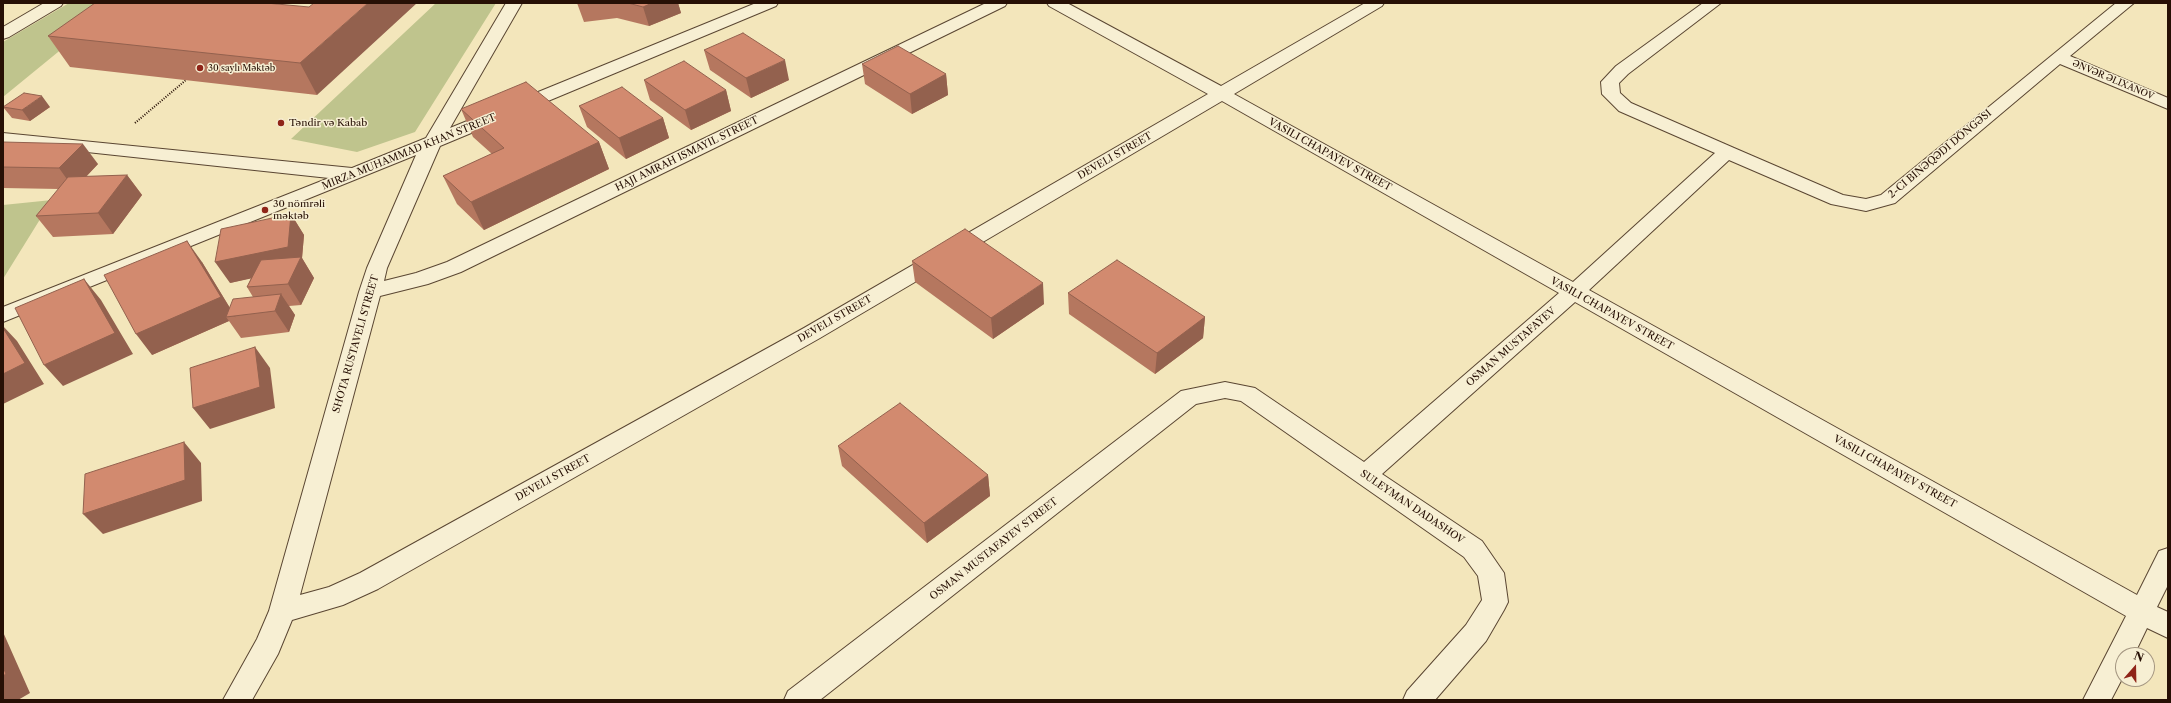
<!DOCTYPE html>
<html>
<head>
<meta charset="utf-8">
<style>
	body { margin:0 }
	#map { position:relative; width:2171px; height:703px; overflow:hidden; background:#f3e6bb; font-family:"Libre Caslon Text",serif }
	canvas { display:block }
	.frame { position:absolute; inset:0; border:4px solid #271005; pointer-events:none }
	.north { position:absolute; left:2115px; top:647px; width:40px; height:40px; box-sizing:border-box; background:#f7efd3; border:1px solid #a49681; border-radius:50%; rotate:20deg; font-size:11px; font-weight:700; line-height:16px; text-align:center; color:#271005 }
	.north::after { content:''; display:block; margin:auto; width:14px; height:18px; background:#8f2418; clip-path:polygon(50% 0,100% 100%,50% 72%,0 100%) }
</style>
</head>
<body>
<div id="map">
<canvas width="2171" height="703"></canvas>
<div class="frame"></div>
<div class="north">N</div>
</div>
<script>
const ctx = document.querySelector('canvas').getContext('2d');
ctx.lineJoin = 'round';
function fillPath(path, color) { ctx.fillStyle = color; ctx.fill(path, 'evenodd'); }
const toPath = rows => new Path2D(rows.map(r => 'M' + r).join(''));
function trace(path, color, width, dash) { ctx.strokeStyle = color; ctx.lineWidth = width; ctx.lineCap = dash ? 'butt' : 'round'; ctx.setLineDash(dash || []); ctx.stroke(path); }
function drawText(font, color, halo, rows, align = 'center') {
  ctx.font = font + ' "Libre Caslon Text",serif'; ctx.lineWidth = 3; ctx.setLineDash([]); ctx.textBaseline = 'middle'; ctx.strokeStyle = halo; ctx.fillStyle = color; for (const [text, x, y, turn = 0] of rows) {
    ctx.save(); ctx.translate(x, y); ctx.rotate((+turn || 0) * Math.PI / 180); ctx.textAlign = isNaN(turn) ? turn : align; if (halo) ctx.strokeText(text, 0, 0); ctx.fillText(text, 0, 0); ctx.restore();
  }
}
const green = toPath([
	[69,3,127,3,96,21,3,97,3,42],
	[436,3,496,3,415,132,357,152,291,139],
	[52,200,3,279,3,205]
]);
const path = toPath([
	[135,123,186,80]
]);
const minor = toPath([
	[44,3,63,3,61,6,9,37,3,39,3,27,44,3],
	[506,3,522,3,450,128,756,3,778,3,776,6,440,146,387,268,384,281,416,273,447,262,986,3,1007,3,1005,6,461,272,428,284,380,296,300,595,329,587,360,573,804,328,1208,94,1049,6,1047,3,1067,3,1221,86,1365,3,1384,3,1382,6,1234,94,1573,282,1715,153,1619,111,1602,94,1601,82,1616,66,1703,3,1721,3,1628,74,1619,83,1620,93,1631,103,1734,148,1843,195,1866,199,1881,195,2116,3,2134,3,2070,56,2168,98,2168,109,2060,64,1895,203,1866,211,1831,204,1729,160,1589,290,2137,595,2159,551,2168,548,2168,585,2157,607,2168,612,2168,638,2147,628,2134,655,2123,655,2123,677,2111,700,2083,700,2126,616,1575,302,1382,474,1482,541,1504,573,1508,602,1504,610,1486,641,1435,700,1403,700,1407,691,1466,625,1482,600,1478,576,1464,557,1241,401,1225,398,1196,404,820,700,784,700,788,691,1181,391,1225,382,1255,388,1364,462,1559,293,1222,101,820,338,378,589,343,605,292,620,278,654,252,700,223,700,257,639,269,611,359,292,367,268,416,155,3,322,3,307,329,178,3,143,3,133,352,168,426,138,506,3]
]);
const wall = toPath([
	[577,3,678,3,681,13,649,26,617,18,584,22],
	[309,7,317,95,70,67,48,36],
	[704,50,789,80,751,98,710,70],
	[862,64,946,74,948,95,912,114,865,84],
	[644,80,726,90,731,111,691,130,650,100],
	[579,106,663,118,669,138,626,159,587,127],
	[3,107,50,107,30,121,12,118],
	[461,109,599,142,609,169,484,230,457,204,443,176,492,154,473,137],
	[3,142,98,164,86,177,127,175,142,195,113,234,53,237,36,216,59,189,3,188],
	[291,214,304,235,302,258,314,278,301,305,289,306,295,315,289,332,241,338,229,321,152,355,202,262,230,308,253,297,247,287,251,278,230,283],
	[912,261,1044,304,993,339,915,282],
	[1068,293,1205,317,1203,338,1155,374,1069,314],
	[838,446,988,475,990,496,927,543,842,466]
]);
const shadedWall = toPath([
	[368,3,417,3,317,95,300,63],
	[652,3,678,3,681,13,649,26,643,7],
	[785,60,789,80,751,98,746,78],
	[946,74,948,95,912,114,910,94],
	[726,90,731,111,691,130,685,110],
	[42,96,50,107,30,121,22,110],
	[663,118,669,138,626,159,619,138],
	[599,142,609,169,484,230,471,202],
	[83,144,98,164,74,189,59,168],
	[127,175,142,195,113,234,98,213],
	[291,214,304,235,302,258,314,278,301,305,288,284,295,269,230,283,215,262],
	[187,241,202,262,236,318,235,316,226,317,229,321,152,355,136,334],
	[84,279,101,300,133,354,63,386,44,365],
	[1043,283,1044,304,993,339,991,318],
	[281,294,295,315,289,332,275,311],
	[1205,317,1203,338,1155,374,1157,353],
	[3,326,17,341,44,384,3,404],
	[255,347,270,368,275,408,210,429,193,408],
	[184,442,201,463,202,501,103,534,83,514],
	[988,475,990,496,927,543,924,523],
	[3,632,30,693,18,700,3,700]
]);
const building = toPath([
	[95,3,266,3,309,7,314,3,368,3,300,63,48,36,95,3],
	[628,3,652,3,643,7,628,3],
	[743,33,785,60,746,78,704,50,743,33],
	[898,46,946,74,910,94,862,64,898,46],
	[684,61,726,90,685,110,644,80,684,61],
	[526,82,599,142,471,202,443,176,504,148,461,109,526,82],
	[622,87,663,118,619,138,579,106,622,87],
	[24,93,42,96,22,110,3,107,24,93],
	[3,142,83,144,59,168,3,167,3,142],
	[127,175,98,213,36,216,68,177,127,175],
	[291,214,288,247,215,262,221,229,291,214],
	[965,229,1043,283,991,318,912,261,965,229],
	[187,241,221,297,136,334,104,275,187,241],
	[301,257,288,284,247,287,261,260,301,257],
	[1117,260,1205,317,1157,353,1068,293,1117,260],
	[84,279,115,333,44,365,15,308,84,279],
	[281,294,275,311,226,317,233,299,281,294],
	[3,328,25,363,3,374,3,328],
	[255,347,260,387,193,408,190,368,255,347],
	[900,403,988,475,924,523,838,446,900,403],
	[184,442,185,480,83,514,85,474,184,442],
	[3,667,6,674,3,676,3,667]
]);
const markers = [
	[200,68,4,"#8f2418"],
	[281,123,4,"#8f2418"],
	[265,210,4,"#8f2418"]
];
const farPoinames = [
	["30 saylı Məktəb",208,68]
];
const farStreetnames = [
	["ƏNVƏR ƏLIXANOV",2113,80,23]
];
const poiNames = [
	["Təndir və Kabab",289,123],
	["30 nömrəli",273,204],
	["məktəb",273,216]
];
const streetNames = [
	["MIRZA MUHAMMAD KHAN STREET",409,152,-22],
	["HAJI AMRAH ISMAYIL STREET",687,154,-26],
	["2-CI BINƏQƏDI DÖNGƏSI",1940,154,-40],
	["VASILI CHAPAYEV STREET",1330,155,29],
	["DEVELI STREET",1115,156,-30],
	["VASILI CHAPAYEV STREET",1612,314,29],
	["DEVELI STREET",835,319,-30],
	["SHOTA RUSTAVELI STREET",356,344,-74],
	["OSMAN MUSTAFAYEV",1511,347,-41],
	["VASILI CHAPAYEV STREET",1895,472,29],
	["DEVELI STREET",553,478,-29],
	["SULEYMAN DADASHOV",1412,507,34],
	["OSMAN MUSTAFAYEV STREET",994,549,-38]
];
fillPath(green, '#bfc48d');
trace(minor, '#5a4632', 2);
trace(path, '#271005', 2, [1, 1.5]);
fillPath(minor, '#f7efd3');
fillPath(wall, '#b5775f');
fillPath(shadedWall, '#93614e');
fillPath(building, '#d28a6f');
trace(building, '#93614e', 1);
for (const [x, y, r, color] of markers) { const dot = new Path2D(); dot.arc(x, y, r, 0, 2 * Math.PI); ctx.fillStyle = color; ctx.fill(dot); trace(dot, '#f7efd3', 1.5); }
drawText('9px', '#271005', '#f7efd3', farPoinames, 'left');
drawText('9px', '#271005', '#f7efd3', farStreetnames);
drawText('10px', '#271005', '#f7efd3', poiNames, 'left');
drawText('10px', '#271005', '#f7efd3', streetNames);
</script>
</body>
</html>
